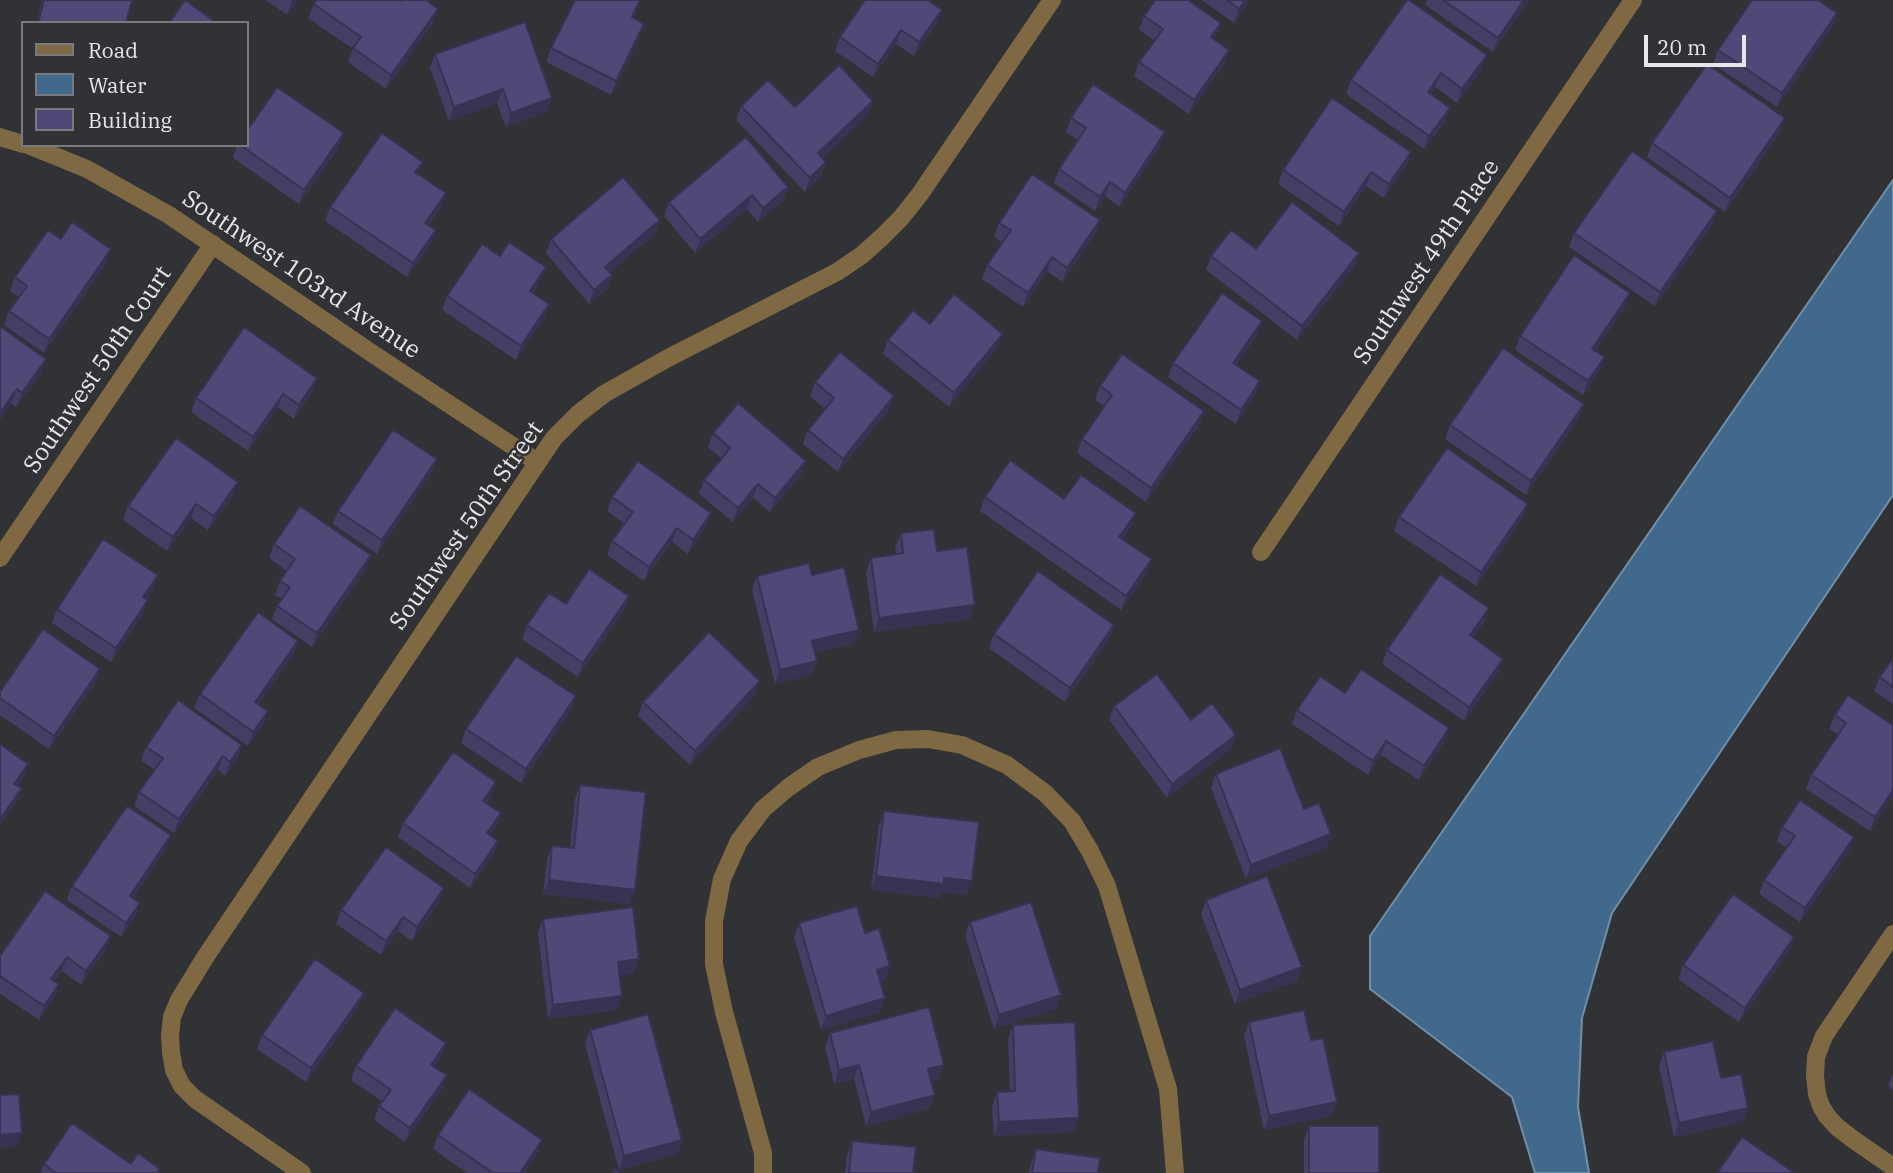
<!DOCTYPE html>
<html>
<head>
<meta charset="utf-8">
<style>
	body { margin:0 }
	#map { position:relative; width:1893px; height:1173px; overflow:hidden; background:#313235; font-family:"IBM Plex Serif",serif }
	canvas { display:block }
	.legend { position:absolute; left:21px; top:21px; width:228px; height:126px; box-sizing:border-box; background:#313235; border:2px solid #797a7d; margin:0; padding:9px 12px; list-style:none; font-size:21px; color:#e6e7e9 }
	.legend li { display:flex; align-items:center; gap:14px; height:35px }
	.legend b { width:35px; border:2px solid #797a7d }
	.scale { position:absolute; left:1644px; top:35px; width:102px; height:32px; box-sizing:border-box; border:4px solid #e6e7e9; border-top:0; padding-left:9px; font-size:21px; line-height:24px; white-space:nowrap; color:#e6e7e9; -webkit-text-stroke:5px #313235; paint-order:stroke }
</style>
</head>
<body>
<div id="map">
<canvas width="1893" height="1173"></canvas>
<ul class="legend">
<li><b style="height:9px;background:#7f6943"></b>Road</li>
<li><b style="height:19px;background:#40698c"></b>Water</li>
<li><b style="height:19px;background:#4e4976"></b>Building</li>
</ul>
<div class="scale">20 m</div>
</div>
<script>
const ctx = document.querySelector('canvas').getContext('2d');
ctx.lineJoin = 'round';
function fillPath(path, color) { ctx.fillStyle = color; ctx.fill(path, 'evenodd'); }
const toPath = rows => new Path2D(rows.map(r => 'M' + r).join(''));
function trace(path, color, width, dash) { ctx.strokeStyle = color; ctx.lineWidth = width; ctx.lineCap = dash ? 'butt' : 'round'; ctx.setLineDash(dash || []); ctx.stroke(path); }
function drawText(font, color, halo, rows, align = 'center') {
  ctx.font = font + ' "IBM Plex Serif",serif'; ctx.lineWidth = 5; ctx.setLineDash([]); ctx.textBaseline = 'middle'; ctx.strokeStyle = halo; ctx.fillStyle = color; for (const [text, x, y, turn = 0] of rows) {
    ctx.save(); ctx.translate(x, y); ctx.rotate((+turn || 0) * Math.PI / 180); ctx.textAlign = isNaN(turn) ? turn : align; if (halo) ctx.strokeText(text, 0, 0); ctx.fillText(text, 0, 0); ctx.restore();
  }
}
const water = toPath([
	[1893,180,1893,495,1612,913,1582,1018,1578,1107,1589,1173,1535,1173,1512,1097,1370,989,1370,936,1893,180]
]);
const minor = toPath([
	[0,137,23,144],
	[28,145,87,169,169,215,373,354,537,462],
	[1261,552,1633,0],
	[0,558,213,244],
	[1893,934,1824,1036,1816,1057,1815,1076,1817,1094,1821,1106,1827,1116,1837,1127,1854,1140,1893,1167],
	[302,1173,195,1099,182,1086,174,1070,171,1052,170,1035,172,1017,179,1000,206,956,554,438,578,414,604,394,668,358,837,272,862,255,882,237,901,218,920,194,1052,0],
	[763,1173,763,1153,724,1012,714,964,714,921,722,879,739,841,763,809,789,787,818,767,859,750,896,740,928,739,962,745,1007,765,1045,793,1072,821,1090,851,1107,886,1168,1089,1175,1173]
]);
const wall = toPath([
	[42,0,132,0,126,23,37,23],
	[266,0,298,0,287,15],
	[575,0,641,0,633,18,639,38,611,95,546,62,551,48],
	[1202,0,1250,0,1234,23],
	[1427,0,1529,0,1493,52,1425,5],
	[402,1,438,9,433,23,386,89,348,62,353,49,308,18,314,4],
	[942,10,937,24,914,56,896,44,873,77,835,51,840,37],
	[1837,13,1832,27,1777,107,1713,64,1718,50],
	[1144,16,1221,23,1214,40,1224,64,1189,114,1134,76,1139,62,1155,41,1139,30],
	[435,54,552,98,547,112,506,127,497,103,449,121,430,68],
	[1487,55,1482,69,1457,103,1435,87,1431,94,1445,122,1424,149,1346,94,1351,80],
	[741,106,795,107,868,115,823,158,826,162,821,176,805,192,736,120],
	[1071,118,1160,146,1119,207,1105,196,1095,211,1054,183,1059,169,1078,140,1066,132],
	[1780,132,1725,212,1647,157,1652,143],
	[237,145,247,145,339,147,299,204,233,158],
	[1411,152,1406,166,1384,198,1366,186,1339,226,1278,184,1283,170],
	[418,174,446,193,441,207,429,225,431,244,407,277,325,221,330,207],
	[788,187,783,201,758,222,747,209,695,253,664,216,669,202],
	[1100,220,1095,234,1062,282,1047,271,1023,307,982,279,987,265,1002,242,994,237,999,223],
	[1712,225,1655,306,1569,247,1574,233],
	[655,234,609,273,612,275,607,289,589,304,546,253,551,239],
	[1256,249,1359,253,1354,267,1297,340,1206,270,1211,256],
	[106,263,44,353,4,325,9,311,19,297,10,291,15,277],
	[540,281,533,293,549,304,544,318,516,360,442,310,447,296],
	[1625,307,1595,351,1605,357,1599,371,1583,395,1515,350,1520,336],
	[1262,321,1257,335,1236,365,1260,381,1255,395,1236,424,1168,377,1173,363],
	[930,324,997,348,949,407,883,354,888,340],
	[0,326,41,373,16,407,11,403,0,420],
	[815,382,889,410,838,472,803,444,808,430,825,409,810,396],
	[1100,386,1204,411,1199,425,1146,502,1077,453,1082,439,1104,406,1095,400],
	[312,392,294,419,278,407,248,451,191,412,196,398],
	[1579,418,1526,495,1445,439,1450,425],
	[713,433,806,461,801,475,770,512,753,498,733,522,699,494,704,480,722,459,708,447],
	[431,473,377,554,333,524,338,511],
	[233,496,208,530,191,518,167,551,123,520,128,506],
	[612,497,706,527,688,554,672,542,644,581,607,555,612,541,624,523,607,511],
	[985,497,1064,499,1136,513,1131,527,1123,539,1152,559,1147,573,1121,610,980,511],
	[1399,517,1523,518,1476,586,1394,531],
	[901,533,937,551,970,619,874,632,866,572,871,558,896,554,895,547],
	[274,544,371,555,366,569,312,647,272,619,277,606,282,599,275,595,280,581,287,571,269,558],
	[158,575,153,589,146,599,143,614,111,662,52,623,57,609],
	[812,575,854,644,815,653,817,661,811,675,775,684,752,590,757,576],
	[629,596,624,610,578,677,522,639,527,625,566,604],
	[1489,608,1484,622,1473,638,1503,659,1498,673,1464,721,1382,664,1387,650],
	[994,634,1109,639,1065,702,989,648],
	[298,641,293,655,258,704,263,725,248,746,194,708,200,694],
	[1893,658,1893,704,1874,691,1880,677],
	[100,669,95,683,49,749,0,715,0,692],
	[1345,693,1444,742,1419,780,1381,755,1368,775,1292,724,1297,710],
	[755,695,690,765,638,716,643,702],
	[1848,695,1893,796,1870,831,1806,789,1811,775,1838,735,1829,729,1835,715],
	[576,696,571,710,521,783,461,743,466,729],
	[1114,706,1191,720,1236,735,1231,749,1167,798,1109,720],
	[242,745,237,759,225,776,218,770,174,833,134,806,139,792,155,770,141,760,146,747],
	[1216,774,1304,809,1331,834,1326,848,1246,879,1211,788],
	[496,782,491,796,487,803,501,813,496,827,490,836,498,841,493,855,470,888,398,837,403,823],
	[580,785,630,904,543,894,547,860,552,846,570,848,575,799],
	[884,811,967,895,941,892,939,898,871,890,879,825],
	[1782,827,1854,837,1849,851,1800,922,1759,894,1764,880,1787,848,1777,841],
	[171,835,166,849,133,898,140,903,135,917,121,937,67,900,72,886],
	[444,888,439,902,412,941,398,931,381,955,336,924,341,910],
	[1206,900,1297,981,1235,1004,1201,914],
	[543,919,634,973,620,975,622,996,617,1010,548,1019,538,932],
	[970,922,1056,1009,994,1029,965,936],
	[799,923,865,933,885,980,880,981,885,998,880,1012,821,1030,794,937],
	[111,936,106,949,81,985,62,971,54,981,54,998,39,1020,0,994,0,956],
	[1789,951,1739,1022,1678,979,1683,965],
	[358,1007,306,1082,257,1049,262,1035],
	[1249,1022,1311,1040,1337,1102,1332,1116,1264,1130,1244,1036],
	[1013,1025,1074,1132,994,1136,992,1106,997,1092,1010,1091,1008,1039],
	[590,1030,682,1140,677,1154,619,1170,585,1044],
	[830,1033,944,1065,939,1079,931,1081,935,1095,929,1109,866,1126,854,1079,834,1084,825,1047],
	[1664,1052,1721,1078,1743,1122,1674,1137,1659,1066],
	[441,1057,434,1067,442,1089,405,1142,374,1120,379,1106,383,1102,351,1080,356,1066],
	[1893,1073,1893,1090,1888,1086],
	[1309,1126,1379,1173,1304,1173,1304,1140],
	[438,1135,537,1154,524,1173,467,1173,433,1149],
	[852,1141,913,1173,845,1173,847,1155],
	[1036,1149,1098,1173,1029,1173,1031,1163],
	[44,1164,131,1164,159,1173,40,1173]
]);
const shadedWall = toPath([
	[293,0,298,0,287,15,292,1],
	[640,0,641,0,626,31,632,17],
	[1245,0,1250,0,1234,23,1239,9],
	[1524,0,1529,0,1493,52,1498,38],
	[438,9,433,23,386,89,391,75],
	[942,10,937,24,914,56,919,42],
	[1837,13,1832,27,1777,107,1782,93],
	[1221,23,1216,37,1206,51,1211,37],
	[644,24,639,38,611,95,616,81],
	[901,30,896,44,873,77,878,64],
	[1229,50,1224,64,1189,114,1194,100],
	[1487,55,1482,69,1457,103,1462,89],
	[1441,73,1435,87,1423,106,1428,92],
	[503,89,497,103,449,121,454,107],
	[552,98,547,112,506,127,511,113],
	[873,101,868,115,813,167,818,153],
	[1450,108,1445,122,1424,149,1429,136],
	[1785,118,1780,132,1725,212,1730,198],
	[1165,132,1160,146,1119,207,1125,193],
	[344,133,339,147,299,204,304,190],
	[1411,152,1406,166,1384,198,1389,184],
	[826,162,821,176,805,192,810,178],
	[1371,172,1366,186,1339,226,1344,212],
	[1110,182,1105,196,1095,211,1100,197],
	[788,187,783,201,758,222,763,208],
	[446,193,441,207,420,237,425,223],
	[752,195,747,209,695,253,700,239],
	[1717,211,1712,225,1655,306,1660,292],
	[660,220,655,234,600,281,605,267],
	[1100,220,1095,234,1062,282,1067,268],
	[436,230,431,244,407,277,413,263],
	[111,249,106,263,44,353,49,339],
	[1359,253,1354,267,1297,340,1302,326],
	[1052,257,1047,271,1023,307,1028,293],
	[546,267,540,281,525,305,530,291],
	[612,275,607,289,589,304,594,290],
	[1630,293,1625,307,1587,363,1592,349],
	[549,304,544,318,516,360,521,346],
	[1262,321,1257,335,1228,377,1233,363],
	[1003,334,997,348,949,407,954,393],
	[1605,357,1599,371,1583,395,1588,381],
	[46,359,41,373,16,407,22,393],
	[317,378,312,392,294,419,299,405],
	[1260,381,1255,395,1236,424,1241,410],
	[17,389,11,403,0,420,0,413],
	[283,394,278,407,248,451,253,437],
	[894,396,889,410,838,472,843,459],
	[1584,404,1579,418,1526,495,1531,481],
	[1204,411,1199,425,1146,502,1151,488],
	[437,459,431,473,377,554,382,540],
	[806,461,801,475,770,512,775,498],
	[238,482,233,496,208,530,214,516],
	[758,484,753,498,733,522,738,508],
	[196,504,191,518,167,551,173,537],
	[1528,504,1523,518,1476,586,1481,572],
	[711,513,706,527,688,554,693,540],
	[1136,513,1131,527,1114,551,1119,537],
	[677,528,672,542,644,581,649,567],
	[371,555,366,569,312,647,317,633],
	[1152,559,1147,573,1121,610,1126,596],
	[158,575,153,589,138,611,143,597],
	[629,596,624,610,578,677,583,663],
	[148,600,143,614,111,662,116,648],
	[975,605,970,619,874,632,879,618],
	[1489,608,1484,622,1465,649,1470,635],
	[1114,625,1109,639,1065,702,1070,688],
	[859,630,854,644,807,655,812,641],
	[298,641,293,655,250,716,255,702],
	[1503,659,1498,673,1464,721,1469,707],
	[817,661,811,675,775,684,780,670],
	[100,669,95,683,49,749,54,736],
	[760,681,755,695,690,765,695,751],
	[576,696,571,710,521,783,526,769],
	[268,711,263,725,248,746,253,732],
	[1449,728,1444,742,1419,780,1424,766],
	[1236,735,1231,749,1167,798,1172,784],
	[1386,741,1381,755,1368,775,1373,761],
	[242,745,237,759,225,776,230,762],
	[223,756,218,770,174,833,179,819],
	[28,764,23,778,9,798,14,784],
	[496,782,491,796,478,814,483,801],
	[22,788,16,802,0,826,0,819],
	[1893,790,1893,796,1870,831,1875,817],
	[501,813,496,827,482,847,487,833],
	[1331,834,1326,848,1246,879,1251,865],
	[171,835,166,849,124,910,130,896],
	[1854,837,1849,851,1800,922,1805,908],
	[498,841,493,855,470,888,475,874],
	[876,876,944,878,972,881,967,895,941,892,939,898,871,890],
	[549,880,635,890,630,904,543,894],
	[444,888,439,902,412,941,417,927],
	[140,903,135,917,121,937,126,923],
	[403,917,398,931,381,955,386,941],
	[111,936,106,949,81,985,86,971],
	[1794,937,1789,951,1739,1022,1745,1008],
	[67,957,62,971,46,993,51,979],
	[639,959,634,973,613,976,618,962],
	[890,966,885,980,872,984,877,970],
	[1302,967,1297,981,1235,1004,1240,990],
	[59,984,54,998,39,1020,44,1006],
	[364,993,358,1007,306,1082,311,1068],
	[1061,995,1056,1009,994,1029,999,1015],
	[622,996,617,1010,548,1019,553,1005],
	[885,998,880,1012,821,1030,826,1016],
	[446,1043,441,1057,426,1079,431,1065],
	[859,1065,854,1079,834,1084,839,1070],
	[944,1065,939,1079,923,1083,928,1069],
	[447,1075,442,1089,405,1142,410,1128],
	[935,1095,929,1109,866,1126,871,1112],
	[1337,1102,1332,1116,1264,1130,1269,1116],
	[1748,1108,1743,1122,1674,1137,1679,1123],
	[1079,1118,1074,1132,994,1136,999,1122],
	[22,1133,17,1147,0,1148,0,1135],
	[542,1140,537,1154,524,1173,520,1173],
	[682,1140,677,1154,619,1170,624,1156]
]);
const building = toPath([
	[44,0,132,0,126,23,38,23,44,0],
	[185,0,217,23,169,23,185,0],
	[316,0,400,0,402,1,403,0,426,0,438,9,391,75,353,48,361,37,314,4,316,0],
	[575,0,640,0,632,17,644,24,616,81,551,48,575,0],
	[865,0,928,0,942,10,919,42,901,30,878,64,840,37,865,0],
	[1155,0,1188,0,1221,23,1211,37,1229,50,1194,100,1139,62,1163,29,1144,16,1155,0],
	[1227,0,1245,0,1239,9,1227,0],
	[1407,0,1409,0,1487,55,1462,89,1441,73,1428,92,1450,108,1429,136,1351,80,1407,0],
	[1443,0,1524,0,1498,38,1443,0],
	[1752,0,1818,0,1837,13,1782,93,1718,50,1752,0],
	[525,22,552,98,511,113,503,89,454,107,435,54,525,22],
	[1707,64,1785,118,1730,198,1652,143,1707,64],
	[839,65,873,101,818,153,826,162,810,178,741,106,768,80,795,107,839,65],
	[1093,84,1165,132,1125,193,1110,182,1100,197,1059,169,1086,128,1071,118,1093,84],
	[277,87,344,133,304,190,240,145,247,145,247,131,277,87],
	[1332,98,1411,152,1389,184,1371,172,1344,212,1283,170,1332,98],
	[382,133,423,162,415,172,446,193,425,223,436,230,413,263,330,207,382,133],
	[746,137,788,187,763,208,752,195,700,239,669,202,746,137],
	[1632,151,1717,211,1660,292,1574,233,1632,151],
	[1032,174,1100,220,1067,268,1052,257,1028,293,987,265,1011,230,999,223,1032,174],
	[623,177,660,220,605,267,612,275,594,290,551,239,623,177],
	[1292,202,1359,253,1302,326,1211,256,1231,230,1256,249,1292,202],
	[72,222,111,249,49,339,9,311,27,286,15,277,48,230,61,239,72,222],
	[509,242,546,267,530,291,549,304,521,346,447,296,482,244,500,256,509,242],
	[1574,255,1630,293,1592,349,1605,357,1588,381,1520,336,1574,255],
	[1222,293,1262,321,1233,363,1260,381,1241,410,1173,363,1222,293],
	[954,294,1003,334,954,393,888,340,913,310,930,324,954,294],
	[0,326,46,359,22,393,17,389,0,413,0,326],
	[244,327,317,378,299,405,283,394,253,437,196,398,244,327],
	[1503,348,1584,404,1531,481,1450,425,1503,348],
	[840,352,894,396,843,459,808,430,834,398,815,382,840,352],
	[1122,354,1204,411,1151,488,1082,439,1112,395,1100,386,1122,354],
	[738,403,806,461,775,498,758,484,738,508,704,480,730,448,713,433,738,403],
	[393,430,437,459,382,540,338,511,393,430],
	[176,438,238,482,214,516,196,504,173,537,128,506,176,438],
	[1447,448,1528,504,1481,572,1399,517,1447,448],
	[1010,460,1064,499,1081,475,1136,513,1119,537,1152,559,1126,596,985,497,1010,460],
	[638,461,711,513,693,540,677,528,649,567,612,541,633,512,612,497,638,461],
	[300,506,371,555,317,633,277,606,290,587,280,581,295,559,274,544,300,506],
	[934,529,937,551,967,547,975,605,879,618,871,558,903,553,901,533,934,529],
	[103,539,158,575,143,597,148,600,116,648,57,609,103,539],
	[809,563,812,575,844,567,859,630,812,641,817,661,780,670,757,576,809,563],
	[589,569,629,596,583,663,527,625,549,593,566,604,589,569],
	[1038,571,1114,625,1070,688,994,634,1038,571],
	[1440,574,1489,608,1470,635,1503,659,1469,707,1387,650,1440,574],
	[258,612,298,641,255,702,268,711,253,732,200,694,258,612],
	[43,629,100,669,54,736,0,698,0,692,43,629],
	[709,632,760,681,695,751,643,702,709,632],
	[516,656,576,696,526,769,466,729,516,656],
	[1893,658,1893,687,1880,677,1893,658],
	[1361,669,1449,728,1424,766,1386,741,1373,761,1297,710,1320,676,1345,693,1361,669],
	[1157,674,1191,720,1212,703,1236,735,1172,784,1114,706,1157,674],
	[1848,695,1893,725,1893,790,1875,817,1811,775,1846,723,1835,715,1848,695],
	[178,700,242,745,230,762,223,756,179,819,139,792,163,758,146,747,178,700],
	[0,744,28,764,14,784,22,788,0,819,0,744],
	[1280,748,1304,809,1319,803,1331,834,1251,865,1216,774,1280,748],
	[453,752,496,782,483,801,501,813,487,833,498,841,475,874,403,823,453,752],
	[580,785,646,792,635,890,549,880,552,846,574,848,580,785],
	[1800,800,1854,837,1805,908,1764,880,1795,836,1782,827,1800,800],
	[127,806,171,835,130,896,140,903,126,923,72,886,127,806],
	[884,811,979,822,972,881,944,878,944,884,876,876,884,811],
	[386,847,444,888,417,927,403,917,386,941,341,910,386,847],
	[1267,876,1302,967,1240,990,1206,900,1267,876],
	[45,891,111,936,86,971,67,957,51,979,59,984,44,1006,0,976,0,956,45,891],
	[1733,894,1794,937,1745,1008,1683,965,1733,894],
	[1031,902,1061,995,999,1015,970,922,1031,902],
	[857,906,865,933,879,928,890,966,877,970,885,998,826,1016,799,923,857,906],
	[633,907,639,959,618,962,622,996,553,1005,543,919,633,907],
	[315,959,364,993,311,1068,262,1035,315,959],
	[929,1007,944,1065,928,1069,935,1095,871,1112,859,1065,839,1070,830,1033,929,1007],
	[395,1008,446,1043,431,1065,447,1075,410,1128,379,1106,391,1090,356,1066,395,1008],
	[1304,1010,1311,1040,1323,1038,1337,1102,1269,1116,1249,1022,1304,1010],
	[648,1014,682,1140,624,1156,590,1030,648,1014],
	[1075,1022,1079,1118,999,1122,997,1092,1015,1091,1013,1025,1075,1022],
	[1713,1041,1721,1078,1741,1074,1748,1108,1679,1123,1664,1052,1713,1041],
	[469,1089,542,1140,520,1173,493,1173,438,1135,469,1089],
	[19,1094,22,1133,0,1135,0,1095,19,1094],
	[72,1123,131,1164,138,1153,160,1169,157,1173,56,1173,44,1164,72,1123],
	[1309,1126,1379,1126,1379,1173,1309,1173,1309,1126],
	[1742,1137,1795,1173,1717,1173,1742,1137],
	[852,1141,916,1147,913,1173,849,1173,852,1141],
	[1036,1149,1100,1158,1098,1173,1032,1173,1036,1149],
	[615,1169,621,1173,613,1173,615,1169]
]);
const streetNames = [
	["Southwest 49th Place",1427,262,-56],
	["Southwest 103rd Avenue",301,275,34],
	["Southwest 50th Court",98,370,-56],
	["Southwest 50th Street",467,526,-55]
];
fillPath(water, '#40698c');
trace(water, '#728fa8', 2);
trace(minor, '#7f6943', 18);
fillPath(wall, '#433f65');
fillPath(shadedWall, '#373353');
fillPath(building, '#4e4976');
trace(building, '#373353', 2);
drawText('24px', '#e6e7e9', '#313235', streetNames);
</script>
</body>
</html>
